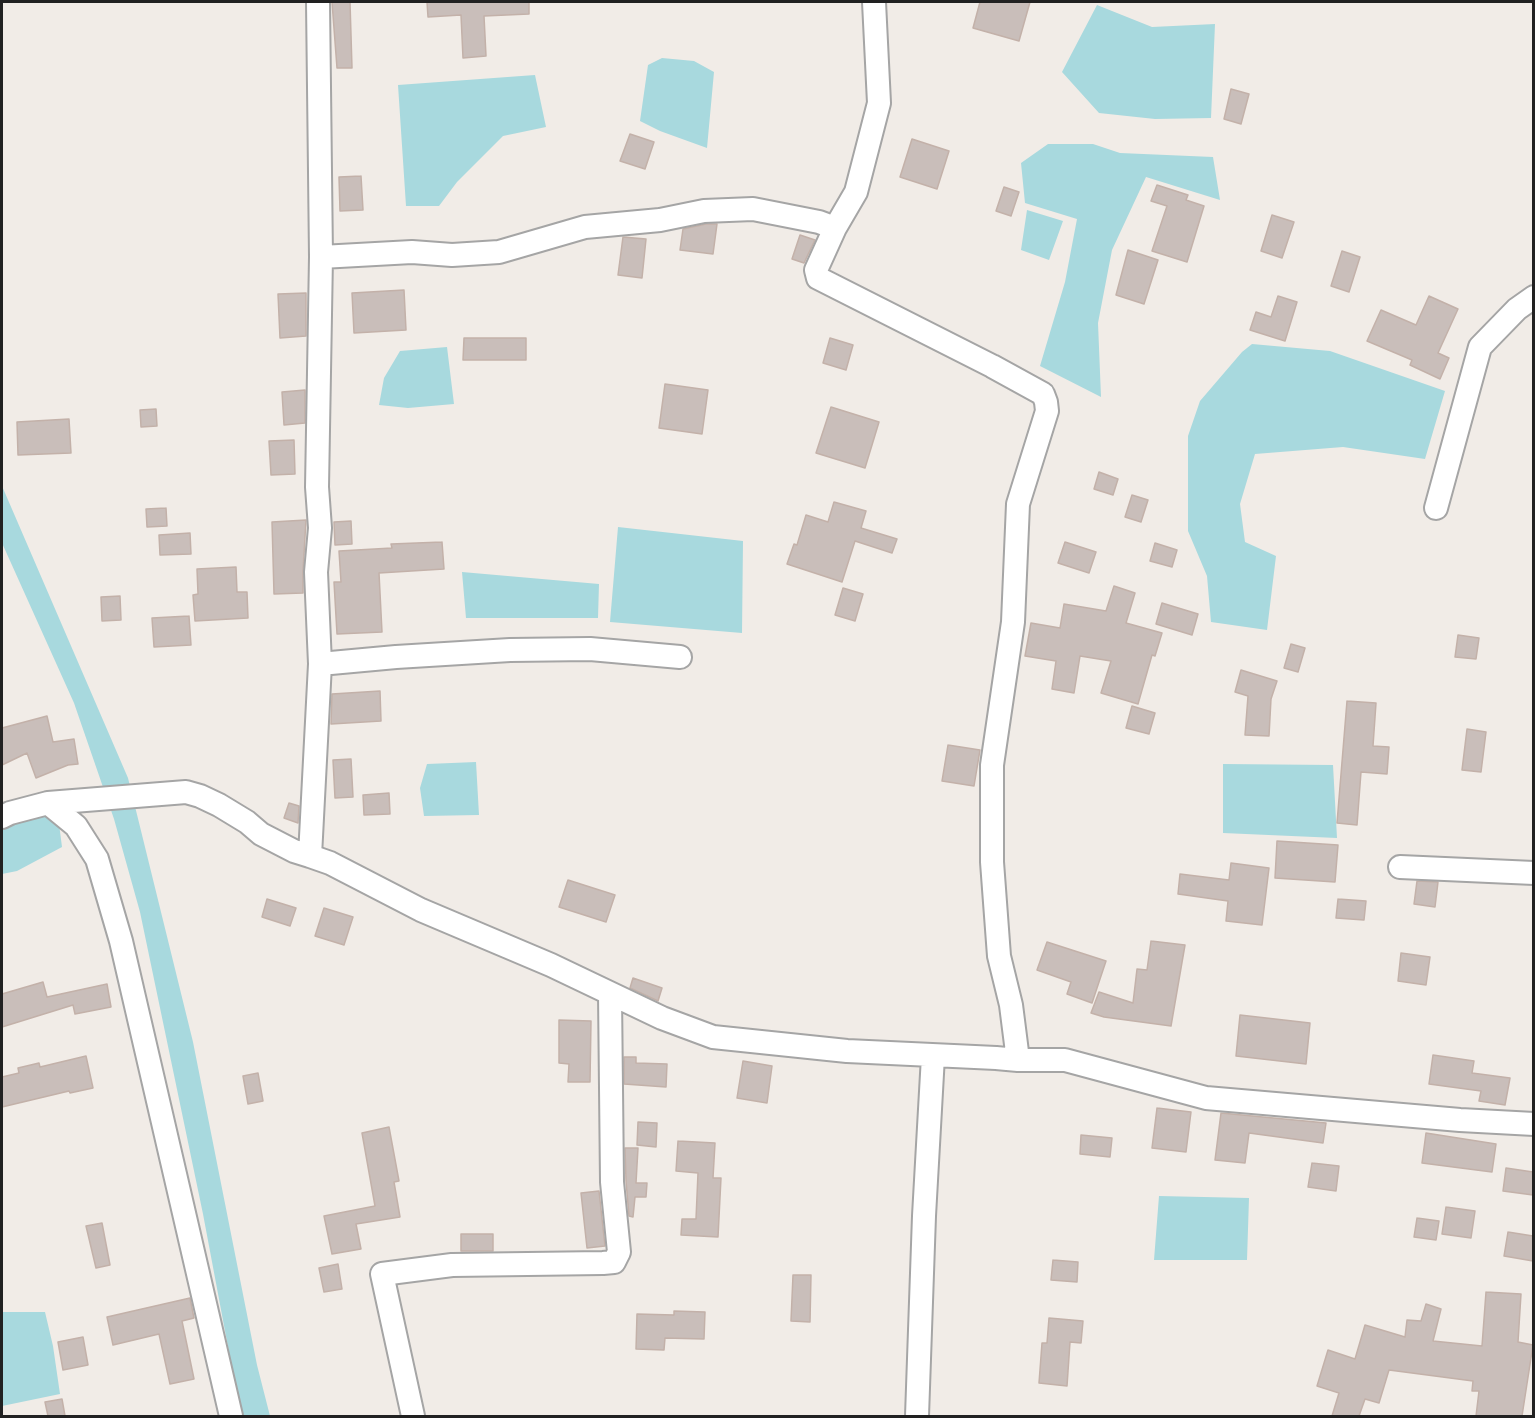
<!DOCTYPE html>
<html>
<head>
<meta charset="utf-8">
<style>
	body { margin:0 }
	#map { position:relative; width:1535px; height:1418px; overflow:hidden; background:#f1ece7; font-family:Quicksand,sans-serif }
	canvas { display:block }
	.frame { position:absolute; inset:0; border:3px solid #212121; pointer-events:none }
</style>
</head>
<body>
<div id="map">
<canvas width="1535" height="1418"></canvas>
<div class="frame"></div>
</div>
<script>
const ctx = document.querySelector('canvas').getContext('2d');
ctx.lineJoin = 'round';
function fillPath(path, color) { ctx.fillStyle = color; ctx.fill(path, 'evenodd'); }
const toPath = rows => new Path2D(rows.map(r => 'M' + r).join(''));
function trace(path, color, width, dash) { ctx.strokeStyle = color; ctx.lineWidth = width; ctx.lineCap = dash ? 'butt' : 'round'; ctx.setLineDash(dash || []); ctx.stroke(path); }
const water = toPath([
	[1097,5,1152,27,1215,24,1211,118,1155,119,1099,113,1062,72],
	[662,58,694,61,714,72,707,148,660,131,640,121,648,65],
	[535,75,546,127,503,136,457,182,439,206,406,206,398,85],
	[1048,144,1093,144,1120,153,1213,157,1220,200,1146,177,1112,250,1098,323,1101,397,1040,366,1065,282,1077,219,1025,203,1021,163],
	[1027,210,1063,221,1049,260,1021,250],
	[1252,344,1330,351,1445,391,1425,459,1343,447,1255,454,1240,504,1245,542,1276,556,1267,630,1211,622,1207,576,1188,531,1188,436,1200,401,1242,352],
	[447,347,454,404,408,408,379,405,384,378,400,351],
	[2,486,128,778,193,1042,257,1365,270,1416,241,1416,203,1214,140,912,114,819,74,703,2,543],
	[618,527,743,541,742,633,610,622],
	[462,572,599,584,598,618,466,618],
	[476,762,479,815,424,816,420,788,427,764],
	[1223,764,1333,765,1337,838,1223,833],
	[24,810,58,816,62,847,17,871,2,874,2,823],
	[1159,1196,1249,1198,1247,1260,1154,1260],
	[2,1312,45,1312,53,1346,60,1394,2,1406]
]);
const building = toPath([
	[332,2,350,2,352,68,337,68,332,2],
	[427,2,529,2,529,14,484,16,486,56,463,58,461,15,428,17,427,2],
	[980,2,1030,2,1019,41,973,28,980,2],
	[1231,89,1249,94,1241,124,1224,119,1231,89],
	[630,134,654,142,645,169,620,161,630,134],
	[912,139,949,151,937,189,900,177,912,139],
	[361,176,363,210,340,211,339,177,361,176],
	[1157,185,1188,195,1186,200,1204,206,1187,262,1152,251,1167,206,1151,201,1157,185],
	[1004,187,1019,192,1011,216,996,211,1004,187],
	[1272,215,1294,222,1282,258,1261,251,1272,215],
	[706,224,717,224,713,254,680,250,683,229,706,224],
	[800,235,815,240,804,263,792,259,800,235],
	[623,237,646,239,642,278,618,275,623,237],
	[1128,250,1158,260,1144,304,1116,295,1128,250],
	[1342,251,1360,257,1349,292,1331,286,1342,251],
	[404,290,406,330,354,333,352,293,404,290],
	[306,293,306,336,280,338,278,294,306,293],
	[1278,296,1297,302,1285,341,1250,330,1256,312,1271,317,1278,296],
	[1429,296,1458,309,1438,353,1449,358,1440,379,1410,365,1412,360,1367,341,1381,310,1416,325,1429,296],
	[464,338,526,338,526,360,463,360,464,338],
	[830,338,853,345,846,370,823,363,830,338],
	[665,384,708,390,702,434,659,428,665,384],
	[305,390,305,423,284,425,282,392,305,390],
	[831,407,879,422,865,468,816,453,831,407],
	[156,409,157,426,141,427,140,410,156,409],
	[69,419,71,453,18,455,17,422,69,419],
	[294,440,295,474,271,475,269,441,294,440],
	[1099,472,1118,479,1113,495,1094,489,1099,472],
	[1132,495,1148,500,1141,522,1125,517,1132,495],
	[834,502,866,511,861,528,897,539,892,553,855,541,842,582,787,564,794,544,797,545,806,515,828,522,834,502],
	[166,508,167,526,147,527,146,509,166,508],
	[306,520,303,571,303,593,274,594,272,522,306,520],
	[351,521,352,544,335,545,334,522,351,521],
	[190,533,191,554,160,555,159,535,190,533],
	[442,542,444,569,379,573,382,632,337,634,334,582,341,582,339,551,392,548,391,544,442,542],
	[1065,542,1096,552,1089,573,1058,563,1065,542],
	[1155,543,1177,550,1172,567,1150,561,1155,543],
	[236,567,237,592,247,592,248,618,195,621,193,595,198,594,197,569,236,567],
	[1114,586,1135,593,1126,623,1162,633,1155,656,1152,655,1138,704,1101,693,1111,661,1080,656,1074,693,1052,689,1056,661,1025,656,1031,623,1060,628,1064,604,1106,611,1114,586],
	[843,588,863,594,855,621,835,615,843,588],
	[120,596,121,620,102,621,101,597,120,596],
	[1162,603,1198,614,1192,635,1156,624,1162,603],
	[189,616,191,645,154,647,152,618,189,616],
	[1458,635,1479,638,1476,659,1455,657,1458,635],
	[1291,644,1305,648,1298,672,1284,668,1291,644],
	[1241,670,1277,681,1271,699,1269,736,1245,735,1248,696,1235,692,1241,670],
	[380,691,381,721,331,724,332,694,380,691],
	[1347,701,1376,703,1373,746,1389,747,1387,774,1361,772,1357,825,1337,823,1347,701],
	[1132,706,1155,713,1149,734,1126,728,1132,706],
	[47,716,53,742,74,739,78,764,68,765,36,778,27,753,2,765,2,728,47,716],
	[1467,729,1486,732,1481,772,1462,770,1467,729],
	[948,745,980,750,974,786,942,781,948,745],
	[351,759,353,797,335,798,333,760,351,759],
	[389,793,390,814,364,815,363,795,389,793],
	[289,803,299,806,298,823,284,818,289,803],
	[1277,841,1338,845,1335,882,1275,878,1277,841],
	[1231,863,1269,868,1262,925,1226,921,1228,901,1178,894,1180,874,1229,880,1231,863],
	[568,880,615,895,606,922,559,907,568,880],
	[1417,881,1438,882,1435,907,1414,904,1417,881],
	[267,899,296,908,290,926,262,917,267,899],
	[1338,899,1366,901,1364,920,1336,918,1338,899],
	[324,908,353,917,344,945,315,936,324,908],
	[1151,941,1185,945,1171,1026,1104,1017,1091,1013,1099,992,1133,1003,1137,969,1147,970,1151,941],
	[1047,942,1106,961,1092,1003,1067,994,1071,982,1037,970,1047,942],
	[1401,953,1430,957,1426,985,1398,981,1401,953],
	[633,978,662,988,658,1001,630,988,633,978],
	[43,982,47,997,107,984,111,1007,75,1014,73,1005,2,1027,2,994,43,982],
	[1240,1015,1310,1023,1306,1064,1236,1056,1240,1015],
	[559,1020,591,1021,590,1082,568,1082,569,1064,559,1063,559,1020],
	[1433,1055,1474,1061,1472,1073,1510,1078,1505,1105,1479,1101,1481,1091,1429,1084,1433,1055],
	[86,1056,93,1088,70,1093,69,1091,2,1107,2,1077,19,1073,18,1068,39,1063,40,1067,86,1056],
	[624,1057,636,1057,636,1063,667,1064,666,1087,624,1084,624,1057],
	[743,1061,772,1066,767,1103,737,1098,743,1061],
	[258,1073,263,1101,248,1104,243,1076,258,1073],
	[1157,1108,1191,1112,1186,1152,1152,1148,1157,1108],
	[1221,1113,1326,1123,1323,1143,1249,1133,1245,1163,1215,1160,1221,1113],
	[638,1122,657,1123,656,1147,637,1145,638,1122],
	[389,1127,399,1181,394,1182,400,1217,356,1224,361,1249,332,1254,324,1216,375,1206,362,1133,389,1127],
	[1426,1133,1496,1144,1492,1172,1422,1163,1426,1133],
	[1081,1135,1112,1138,1110,1157,1080,1154,1081,1135],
	[678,1141,715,1143,713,1178,721,1178,718,1237,681,1235,682,1219,696,1219,698,1173,676,1171,678,1141],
	[625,1148,638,1148,636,1183,647,1183,646,1197,635,1197,633,1217,629,1216,626,1181,625,1148],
	[1312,1163,1339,1166,1336,1191,1308,1187,1312,1163],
	[1506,1168,1533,1172,1533,1195,1503,1191,1506,1168],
	[599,1191,605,1246,587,1248,581,1193,599,1191],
	[1446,1207,1475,1211,1471,1238,1442,1234,1446,1207],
	[1417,1218,1439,1221,1436,1240,1414,1237,1417,1218],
	[102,1223,110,1265,96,1268,86,1226,102,1223],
	[1508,1232,1533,1236,1533,1261,1504,1256,1508,1232],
	[461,1234,493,1234,493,1251,461,1251,461,1234],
	[1053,1260,1078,1262,1077,1282,1051,1280,1053,1260],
	[338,1264,342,1289,324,1292,319,1268,338,1264],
	[793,1275,811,1275,810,1322,791,1321,793,1275],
	[1486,1292,1521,1294,1518,1342,1533,1345,1522,1416,1476,1416,1479,1391,1472,1391,1473,1381,1389,1370,1379,1403,1365,1399,1359,1416,1332,1416,1339,1393,1317,1386,1328,1350,1355,1359,1365,1325,1405,1337,1407,1320,1421,1321,1426,1304,1441,1309,1433,1341,1482,1346,1486,1292],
	[190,1298,194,1318,182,1321,194,1379,170,1384,159,1334,113,1345,107,1317,190,1298],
	[674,1311,705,1312,704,1339,665,1338,664,1350,636,1349,637,1314,674,1315,674,1311],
	[1049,1318,1083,1321,1081,1343,1070,1342,1067,1386,1039,1383,1042,1343,1047,1343,1049,1318],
	[83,1337,88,1365,63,1370,58,1342,83,1337],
	[62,1399,65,1416,48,1416,45,1402,62,1399]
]);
const minor = toPath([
	[318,2,321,257,317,487,320,528,316,572,320,664,310,856,330,863,421,910,551,965,662,1018,713,1037,847,1051,996,1058,1018,1060,1065,1060,1206,1098,1460,1120,1534,1124],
	[874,2,879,103,856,192,835,228,816,270,818,278,992,366,1043,394,1046,402,1047,411,1018,504,1013,622,992,765,992,862,999,956,1011,1005,1018,1060],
	[321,257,412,252,452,255,499,252,585,227,660,220,704,211,753,209,819,222,835,228],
	[1436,508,1480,347,1517,309,1534,297],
	[320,664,396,657,510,650,590,649,680,657],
	[48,803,76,826,97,859,121,941,231,1416],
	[2,817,10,813,48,803,186,792,200,796,219,805,247,822,261,834,294,851,310,856],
	[1400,867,1534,873],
	[413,1416,382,1274,452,1265,603,1263,614,1262,619,1252,612,1182,610,994],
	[917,1416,924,1216,933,1056]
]);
fillPath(water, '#a8d9de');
fillPath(building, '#c9beba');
trace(building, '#c3b1a9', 1.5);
trace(minor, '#a5a5a5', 26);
trace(minor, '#fff', 22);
</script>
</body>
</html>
